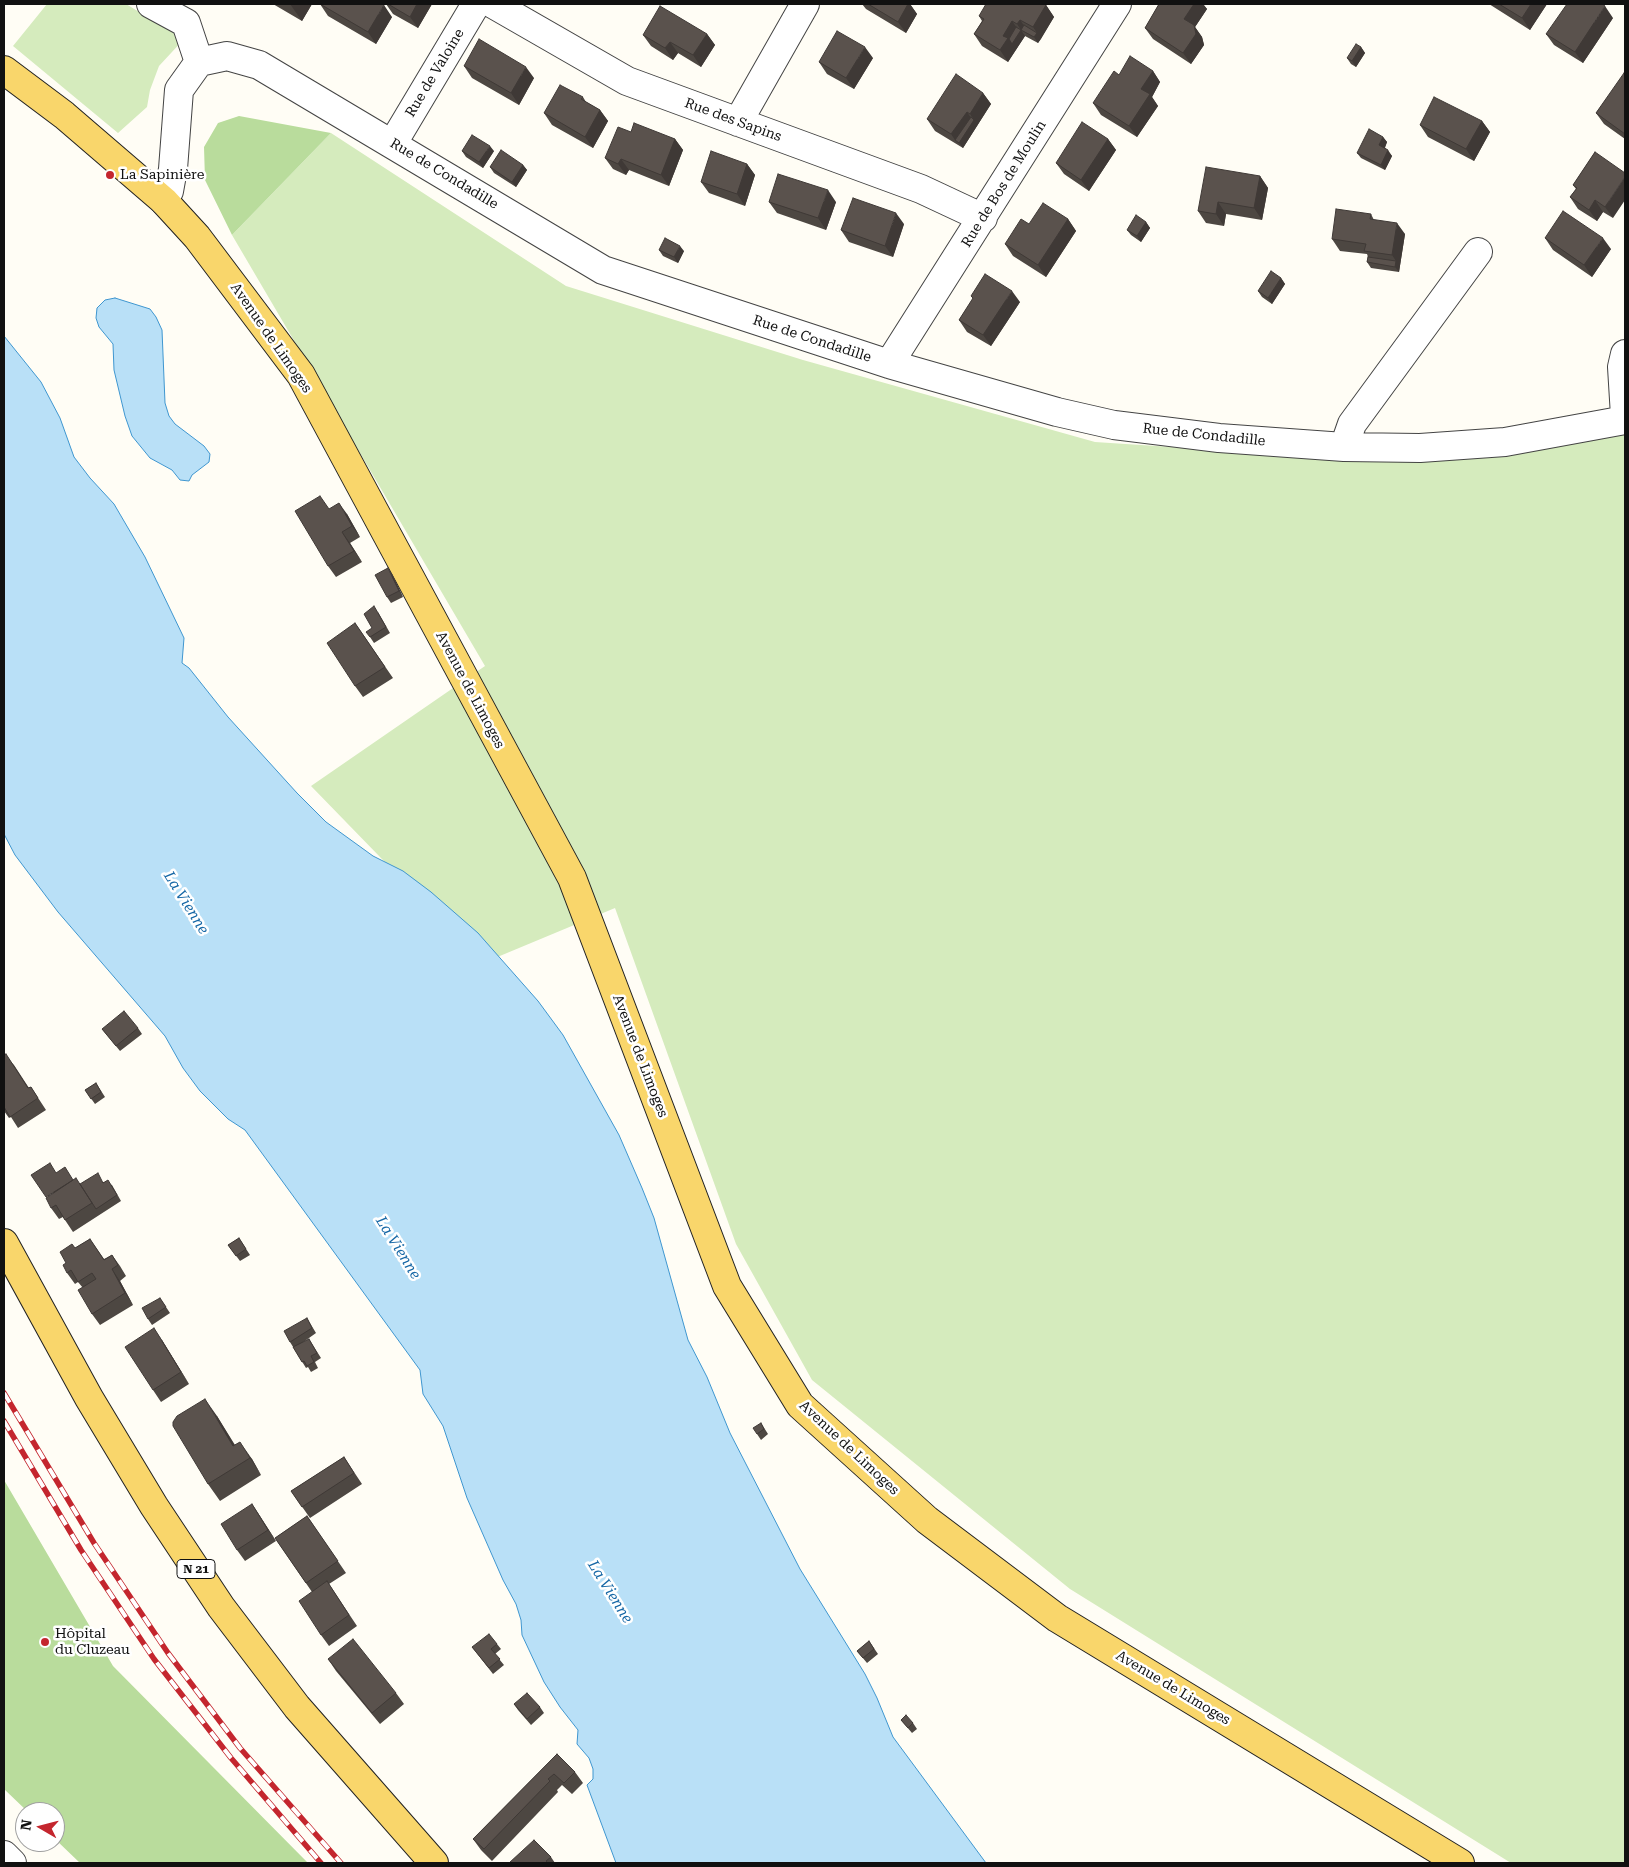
<!DOCTYPE html>
<html>
<head>
<meta charset="utf-8">
<style>
	body { margin:0 }
	#map { position:relative; width:1629px; height:1867px; overflow:hidden; background:#fffdf5; font-family:"Roboto Serif",serif }
	canvas { display:block }
	.frame { position:absolute; inset:0; border:5px solid #111; pointer-events:none }
	.north { position:absolute; left:15px; top:1802px; width:50px; height:50px; box-sizing:border-box; background:#fff; border:1px solid #a0a0a0; border-radius:50%; rotate:278deg; font-size:14px; font-weight:700; line-height:20px; text-align:center; color:#111 }
	.north::after { content:''; display:block; margin:auto; width:18px; height:22px; background:#c4262e; clip-path:polygon(50% 0,100% 100%,50% 72%,0 100%) }
</style>
</head>
<body>
<div id="map">
<canvas width="1629" height="1867"></canvas>
<div class="frame"></div>
<div class="north">N</div>
</div>
<script>
const ctx = document.querySelector('canvas').getContext('2d');
ctx.lineJoin = 'round';
function fillPath(path, color) { ctx.fillStyle = color; ctx.fill(path, 'evenodd'); }
const toPath = rows => new Path2D(rows.map(r => 'M' + r).join(''));
function trace(path, color, width, dash) { ctx.strokeStyle = color; ctx.lineWidth = width; ctx.lineCap = dash ? 'butt' : 'round'; ctx.setLineDash(dash || []); ctx.stroke(path); }
function drawText(font, color, halo, rows, align = 'center') {
  ctx.font = font + ' "Roboto Serif",serif'; ctx.lineWidth = 5; ctx.setLineDash([]); ctx.textBaseline = 'middle'; ctx.strokeStyle = halo; ctx.fillStyle = color; for (const [text, x, y, turn = 0] of rows) {
    ctx.save(); ctx.translate(x, y); ctx.rotate((+turn || 0) * Math.PI / 180); ctx.textAlign = isNaN(turn) ? turn : align; if (halo) ctx.strokeText(text, 0, 0); ctx.fillText(text, 0, 0); ctx.restore();
  }
}
const green = toPath([
	[47,4,126,4,184,39,159,66,150,90,147,107,118,133,13,46],
	[331,133,566,286,803,360,1095,442,1355,459,1625,433,1625,1863,1511,1863,1070,1589,812,1380,736,1244,615,908,483,963,311,786,485,666,232,235]
]);
const forest = toPath([
	[239,116,331,133,232,235,205,180,204,147,218,123],
	[4,1480,113,1666,308,1863,80,1863,55,1839,55,1812,28,1812,4,1789]
]);
const water = toPath([
	[115,298,150,309,156,317,162,330,165,403,169,416,175,424,204,446,210,454,209,462,192,475,189,481,180,480,172,470,150,458,132,436,125,416,114,370,113,344,99,327,96,318,97,308,105,300,115,298],
	[4,336,41,382,60,418,74,457,90,478,114,504,145,557,184,638,182,663,189,668,228,717,297,793,326,822,373,856,403,871,431,892,478,933,538,1001,563,1035,619,1135,642,1188,654,1218,688,1340,707,1377,730,1433,800,1569,865,1674,877,1698,893,1737,986,1863,616,1863,587,1785,593,1779,593,1769,589,1758,577,1744,578,1730,560,1707,544,1682,522,1635,521,1620,516,1604,503,1580,467,1498,443,1426,423,1394,420,1370,245,1130,228,1119,200,1091,183,1068,165,1036,58,912,15,855,4,834,4,336]
]);
const minor = toPath([
	[151,4,186,23,199,62],
	[493,4,627,81,921,189,983,218],
	[738,122,805,4],
	[393,143,476,4],
	[164,201,169,191,173,169,179,90,199,62,227,56,259,65,603,270,889,364,1057,412,1114,425,1219,438,1344,447,1420,448,1505,442,1625,420],
	[1625,354,1622,367,1625,416],
	[889,364,1117,4],
	[1344,447,1352,424,1478,252],
	[4,1855,12,1863]
]);
const major = toPath([
	[4,70,64,115,164,201,197,237,301,375,572,878,727,1286,800,1405,927,1520,1057,1618,1460,1863],
	[4,1243,89,1398,154,1506,221,1607,297,1707,434,1863]
]);
const rail = toPath([
	[4,1393,94,1543,168,1653,240,1748,341,1863],
	[4,1421,81,1550,154,1659,231,1758,321,1863]
]);
const wall = toPath([
	[273,4,312,4,302,21],
	[320,4,392,17,376,44,328,16],
	[386,4,432,4,418,28,393,14],
	[862,4,910,4,917,14,906,33,866,9],
	[1159,4,1203,4,1207,9,1195,27,1202,37,1204,45,1191,64,1153,39,1145,28],
	[1489,4,1547,4,1530,30],
	[1046,5,1054,17,1038,43,1025,36,1008,62,982,46,974,34,982,21,979,16],
	[1613,18,1583,63,1554,45,1546,34],
	[707,34,715,45,701,67,678,53,673,60,651,46,643,35],
	[1361,47,1365,53,1356,67,1351,64,1347,58],
	[873,58,854,89,827,74,819,62],
	[464,66,534,78,519,105,472,78],
	[1153,71,1160,82,1152,97,1158,106,1137,137,1101,115,1093,103,1119,75],
	[1625,74,1625,139,1604,124,1596,113],
	[983,93,991,104,963,148,935,131,927,119],
	[583,97,586,102,600,110,608,121,593,148,552,125,544,113],
	[1482,121,1490,132,1474,161,1428,137,1420,125],
	[631,132,675,139,683,150,669,186,629,170,626,175,613,169,605,158],
	[1383,137,1387,142,1385,148,1392,156,1385,170,1361,158,1357,153],
	[1108,139,1116,150,1089,191,1064,174,1056,163],
	[462,151,494,151,483,168,466,157],
	[1595,152,1613,218,1603,212,1597,221,1578,209,1570,197,1576,189,1573,185],
	[747,164,755,175,745,206,709,193,701,182],
	[523,165,527,170,516,187,494,173,490,167],
	[1260,176,1268,188,1262,220,1226,214,1224,226,1206,223,1198,211],
	[769,202,836,202,826,230,777,213],
	[1371,214,1374,220,1405,234,1399,272,1371,268,1367,262,1368,257,1367,254,1340,251,1332,239],
	[1068,219,1076,231,1046,277,1013,256,1005,244,1029,224],
	[1146,222,1150,228,1141,242,1131,235,1127,230],
	[904,224,893,257,849,242,841,230],
	[1545,238,1611,249,1592,277,1553,250],
	[659,250,684,251,678,263,663,256],
	[1281,278,1285,284,1272,304,1262,297,1258,291],
	[971,296,1020,302,991,346,967,332,959,320,973,299],
	[329,509,347,514,360,537,350,543,362,562,336,577,328,566],
	[392,574,403,597,391,603,387,597],
	[378,612,390,633,374,643,370,637,372,628],
	[355,623,393,678,363,697,355,686],
	[138,1028,142,1034,120,1051,102,1029],
	[4,1055,14,1065,29,1088,31,1087,46,1110,18,1128,11,1117,9,1118,4,1111],
	[96,1083,105,1097,95,1104,85,1090],
	[56,1173,73,1180,80,1184,104,1182,112,1185,121,1201,73,1232,63,1217,59,1219,51,1208],
	[239,1238,250,1255,240,1261,228,1245],
	[90,1239,104,1259,112,1255,120,1266,126,1276,120,1281,133,1305,100,1325,92,1314,83,1288,78,1282,75,1284,67,1273,66,1263,75,1248],
	[160,1298,170,1313,152,1325,148,1319],
	[307,1318,316,1333,302,1343,309,1339,321,1358,315,1362,318,1368,311,1372,308,1367,306,1368,290,1342],
	[162,1340,189,1384,161,1402,153,1390],
	[217,1416,235,1445,252,1459,261,1475,220,1501,208,1484],
	[761,1423,768,1434,761,1440,757,1434],
	[344,1457,362,1484,310,1518,291,1491],
	[252,1504,276,1541,245,1561,237,1550],
	[307,1516,346,1573,329,1584,357,1626,329,1646,321,1635,312,1592,275,1538],
	[869,1641,878,1654,867,1663,857,1651],
	[497,1644,501,1649,495,1654,504,1665,493,1674,472,1647],
	[328,1659,396,1693,404,1704,380,1724,336,1671],
	[514,1704,540,1707,544,1713,531,1725,518,1710],
	[901,1720,913,1723,917,1729,912,1733],
	[557,1754,575,1772,583,1783,572,1794,562,1785,557,1790,558,1792,492,1861,481,1850,473,1839],
	[551,1857,555,1863,509,1863]
]);
const shadedWall = toPath([
	[290,4,312,4,302,21],
	[417,4,432,4,418,28,410,17],
	[908,4,910,4,917,14,906,33,898,22],
	[1194,4,1203,4,1207,9,1195,27,1202,37,1204,45,1191,64,1183,53,1184,19],
	[1531,4,1547,4,1530,30,1522,18],
	[384,5,392,17,376,44,368,32],
	[1046,5,1054,17,1041,39,1033,27],
	[1605,6,1613,18,1583,63,1575,52],
	[1020,20,1028,31,1021,30,1017,24],
	[1012,21,1020,32,1021,30,1025,36,1008,62,1000,50,1003,36],
	[1037,33,1041,39,1038,43,1034,37],
	[707,34,715,45,701,67,693,55],
	[670,42,678,53,673,60,665,48],
	[865,47,873,58,854,89,846,78],
	[1361,47,1365,53,1356,67,1352,61],
	[526,67,534,78,519,105,511,93],
	[1153,71,1160,82,1152,97,1158,106,1137,137,1129,126,1141,89],
	[983,93,991,104,963,148,959,143,955,140,951,134,967,112,973,121,974,120,970,114],
	[600,110,608,121,593,148,585,137],
	[1482,121,1490,132,1474,161,1466,149],
	[1383,137,1387,142,1383,151,1379,145],
	[675,139,683,150,669,186,661,175],
	[1108,139,1116,150,1089,191,1081,180],
	[490,146,494,151,483,168,479,162],
	[1388,150,1392,156,1385,170,1381,165],
	[621,159,629,170,626,175,618,164],
	[747,164,755,175,745,206,737,194],
	[523,165,527,170,516,187,512,182],
	[1260,176,1268,188,1262,220,1254,208],
	[1625,177,1625,200,1613,218,1605,207],
	[828,190,836,202,826,230,818,218],
	[1595,200,1603,212,1597,221,1589,210],
	[1218,202,1226,214,1224,226,1216,214],
	[896,213,904,224,893,257,885,246],
	[1068,219,1076,231,1046,277,1038,265],
	[1146,222,1150,228,1141,242,1137,236],
	[1397,223,1405,234,1399,272,1395,267,1396,261,1392,255],
	[1603,238,1611,249,1592,277,1584,265],
	[680,246,684,251,678,263,674,257],
	[1281,278,1285,284,1272,304,1268,298],
	[1012,291,1020,302,991,346,983,335],
	[339,503,347,514,360,537,352,526],
	[342,532,350,543,362,562,354,551],
	[388,568,392,574,403,597,399,591],
	[112,1269,120,1281,133,1305,125,1293],
	[154,1328,162,1340,189,1384,181,1372],
	[205,1399,217,1416,245,1463,233,1446],
	[240,1442,252,1459,261,1475,250,1458],
	[252,1504,260,1516,276,1541,268,1530]
]);
const building = toPath([
	[320,4,381,4,384,5,368,32,320,4],
	[388,4,417,4,410,17,388,4],
	[868,4,908,4,898,22,868,4],
	[986,4,1044,4,1046,5,1033,27,1020,20,1017,24,1012,21,1003,36,1008,38,1000,50,974,34,984,19,979,16,986,4],
	[1159,4,1194,4,1184,19,1194,25,1196,34,1183,53,1145,28,1159,4],
	[1499,4,1531,4,1522,18,1499,4],
	[1567,4,1602,4,1605,6,1575,52,1546,34,1567,4],
	[660,6,707,34,693,55,670,42,665,48,643,35,660,6],
	[1024,25,1037,33,1034,37,1021,30,1024,25],
	[1016,27,1021,30,1012,44,1009,39,1016,27],
	[837,31,865,47,846,78,819,62,837,31],
	[479,39,526,67,511,93,464,66,479,39],
	[1356,44,1361,47,1352,61,1347,58,1356,44],
	[1130,56,1153,71,1141,89,1150,94,1129,126,1093,103,1114,71,1119,75,1130,56],
	[1624,73,1625,74,1625,134,1596,113,1624,73],
	[956,74,983,93,970,114,967,112,951,134,927,119,956,74],
	[560,85,583,97,581,99,600,110,585,137,544,113,560,85],
	[1434,97,1482,121,1466,149,1420,125,1434,97],
	[971,117,974,120,959,143,955,140,971,117],
	[1082,122,1108,139,1081,180,1056,163,1082,122],
	[634,123,675,139,661,175,621,159,618,164,605,158,618,127,631,132,634,123],
	[1369,129,1383,137,1379,145,1388,150,1381,165,1357,153,1369,129],
	[472,135,490,146,479,162,462,151,472,135],
	[501,150,523,165,512,182,490,167,501,150],
	[711,151,747,164,737,194,701,182,711,151],
	[1595,152,1625,173,1625,177,1605,207,1595,200,1589,210,1570,197,1577,188,1573,185,1595,152],
	[1206,167,1260,176,1254,208,1218,202,1216,214,1198,211,1206,167],
	[778,174,828,190,818,218,769,202,778,174],
	[853,198,896,213,885,246,841,230,853,198],
	[1043,203,1068,219,1038,265,1005,244,1021,219,1029,224,1043,203],
	[1336,209,1371,214,1370,219,1397,223,1392,255,1364,251,1366,244,1332,239,1336,209],
	[1563,211,1603,238,1584,265,1545,238,1563,211],
	[1136,215,1146,222,1137,236,1127,230,1136,215],
	[665,238,680,246,674,257,659,250,665,238],
	[1368,257,1396,261,1395,267,1367,262,1368,257],
	[1271,271,1281,278,1268,298,1258,291,1271,271],
	[985,274,1012,291,983,335,959,320,973,298,971,296,985,274],
	[320,496,329,509,339,503,352,526,342,532,354,551,328,566,295,511,320,496],
	[388,568,399,591,387,597,375,575,388,568],
	[374,606,386,627,370,637,366,632,372,628,364,614,374,606],
	[355,623,385,667,355,686,327,643,355,623],
	[124,1011,138,1028,116,1046,102,1029,124,1011],
	[6,1054,28,1088,31,1087,38,1098,10,1117,4,1107,4,1055,6,1054],
	[96,1083,101,1092,91,1099,85,1090,96,1083],
	[50,1163,56,1173,65,1167,73,1180,46,1197,31,1175,50,1163],
	[98,1173,103,1183,108,1180,117,1195,96,1209,80,1184,98,1173],
	[76,1178,92,1203,65,1220,56,1205,51,1208,46,1198,76,1178],
	[239,1238,246,1249,236,1256,228,1245,239,1238],
	[90,1239,104,1260,112,1255,118,1265,112,1269,125,1293,92,1314,78,1290,96,1279,92,1273,78,1282,71,1270,67,1273,63,1265,66,1263,60,1252,72,1244,75,1248,90,1239],
	[160,1298,166,1307,148,1319,142,1308,160,1298],
	[307,1318,312,1328,290,1342,284,1331,307,1318],
	[154,1328,181,1372,153,1390,125,1347,154,1328],
	[309,1339,317,1353,311,1356,314,1362,307,1366,304,1361,302,1362,293,1347,309,1339],
	[205,1399,233,1446,240,1442,250,1458,208,1484,173,1426,173,1422,177,1416,205,1399],
	[761,1423,764,1429,757,1434,753,1428,761,1423],
	[344,1457,354,1473,302,1507,291,1491,344,1457],
	[252,1504,268,1530,237,1550,221,1524,252,1504],
	[307,1516,338,1561,306,1583,275,1538,307,1516],
	[327,1581,349,1615,321,1635,299,1601,327,1581],
	[489,1634,497,1644,491,1649,500,1659,489,1668,472,1647,489,1634],
	[353,1639,396,1693,372,1713,328,1659,353,1639],
	[869,1641,874,1649,863,1658,857,1651,869,1641],
	[527,1693,540,1707,527,1719,514,1704,527,1693],
	[906,1715,913,1723,908,1728,901,1720,906,1715],
	[557,1754,575,1772,564,1783,554,1774,548,1779,550,1781,484,1849,473,1839,557,1754],
	[534,1840,551,1857,546,1861,548,1863,509,1863,534,1840]
]);
const markers = [
	[110,175,5,"#c4262e"],
	[45,1642,5,"#c4262e"]
];
const shields = [
	[196,1569,38]
];
const shieldNames = [
	["N 21",196,1569]
];
const streetNames = [
	["Rue de Valoine",435,73,-59],
	["Rue des Sapins",733,120,20],
	["Rue de Condadille",444,174,31],
	["Rue de Bos de Moulin",1004,184,-58],
	["Avenue de Limoges",271,338,55],
	["Rue de Condadille",812,339,18],
	["Rue de Condadille",1204,435,6],
	["Avenue de Limoges",470,690,62],
	["Avenue de Limoges",640,1056,69],
	["Avenue de Limoges",849,1448,43],
	["Avenue de Limoges",1173,1688,31]
];
const poiNames = [
	["La Sapinière",120,175],
	["Hôpital",55,1634],
	["du Cluzeau",55,1650]
];
const waterNames = [
	["La Vienne",186,903,58],
	["La Vienne",398,1248,58],
	["La Vienne",610,1592,58]
];
fillPath(green, '#d5ebbd');
fillPath(forest, '#b9dc9c');
fillPath(water, '#b9e0f7');
trace(water, '#3f96cf', 1);
trace(minor, '#444', 30);
trace(major, '#222', 30);
trace(minor, '#fff', 28);
trace(major, '#f9d66b', 28);
trace(rail, '#c4262e', 5.5);
trace(rail, '#fff', 4, [11]);
fillPath(wall, '#4d4742');
fillPath(shadedWall, '#3f3936');
fillPath(building, '#5a524d');
trace(building, '#3f3936', 1);
for (const [x, y, r, color] of markers) { const dot = new Path2D(); dot.arc(x, y, r, 0, 2 * Math.PI); ctx.fillStyle = color; ctx.fill(dot); trace(dot, '#fff', 2); }
for (const [x, y, w] of shields) { const box = new Path2D(); box.roundRect(x - w / 2, y - 9.5, w, 19, 4); ctx.fillStyle = '#fff'; ctx.fill(box); trace(box, '#111', 1); }
drawText('bold 12px', '#111', null, shieldNames);
drawText('14px', '#111', '#fff', streetNames);
drawText('14px', '#111', '#fff', poiNames, 'left');
drawText('italic 15px', '#1768a6', '#fff', waterNames);
</script>
</body>
</html>
